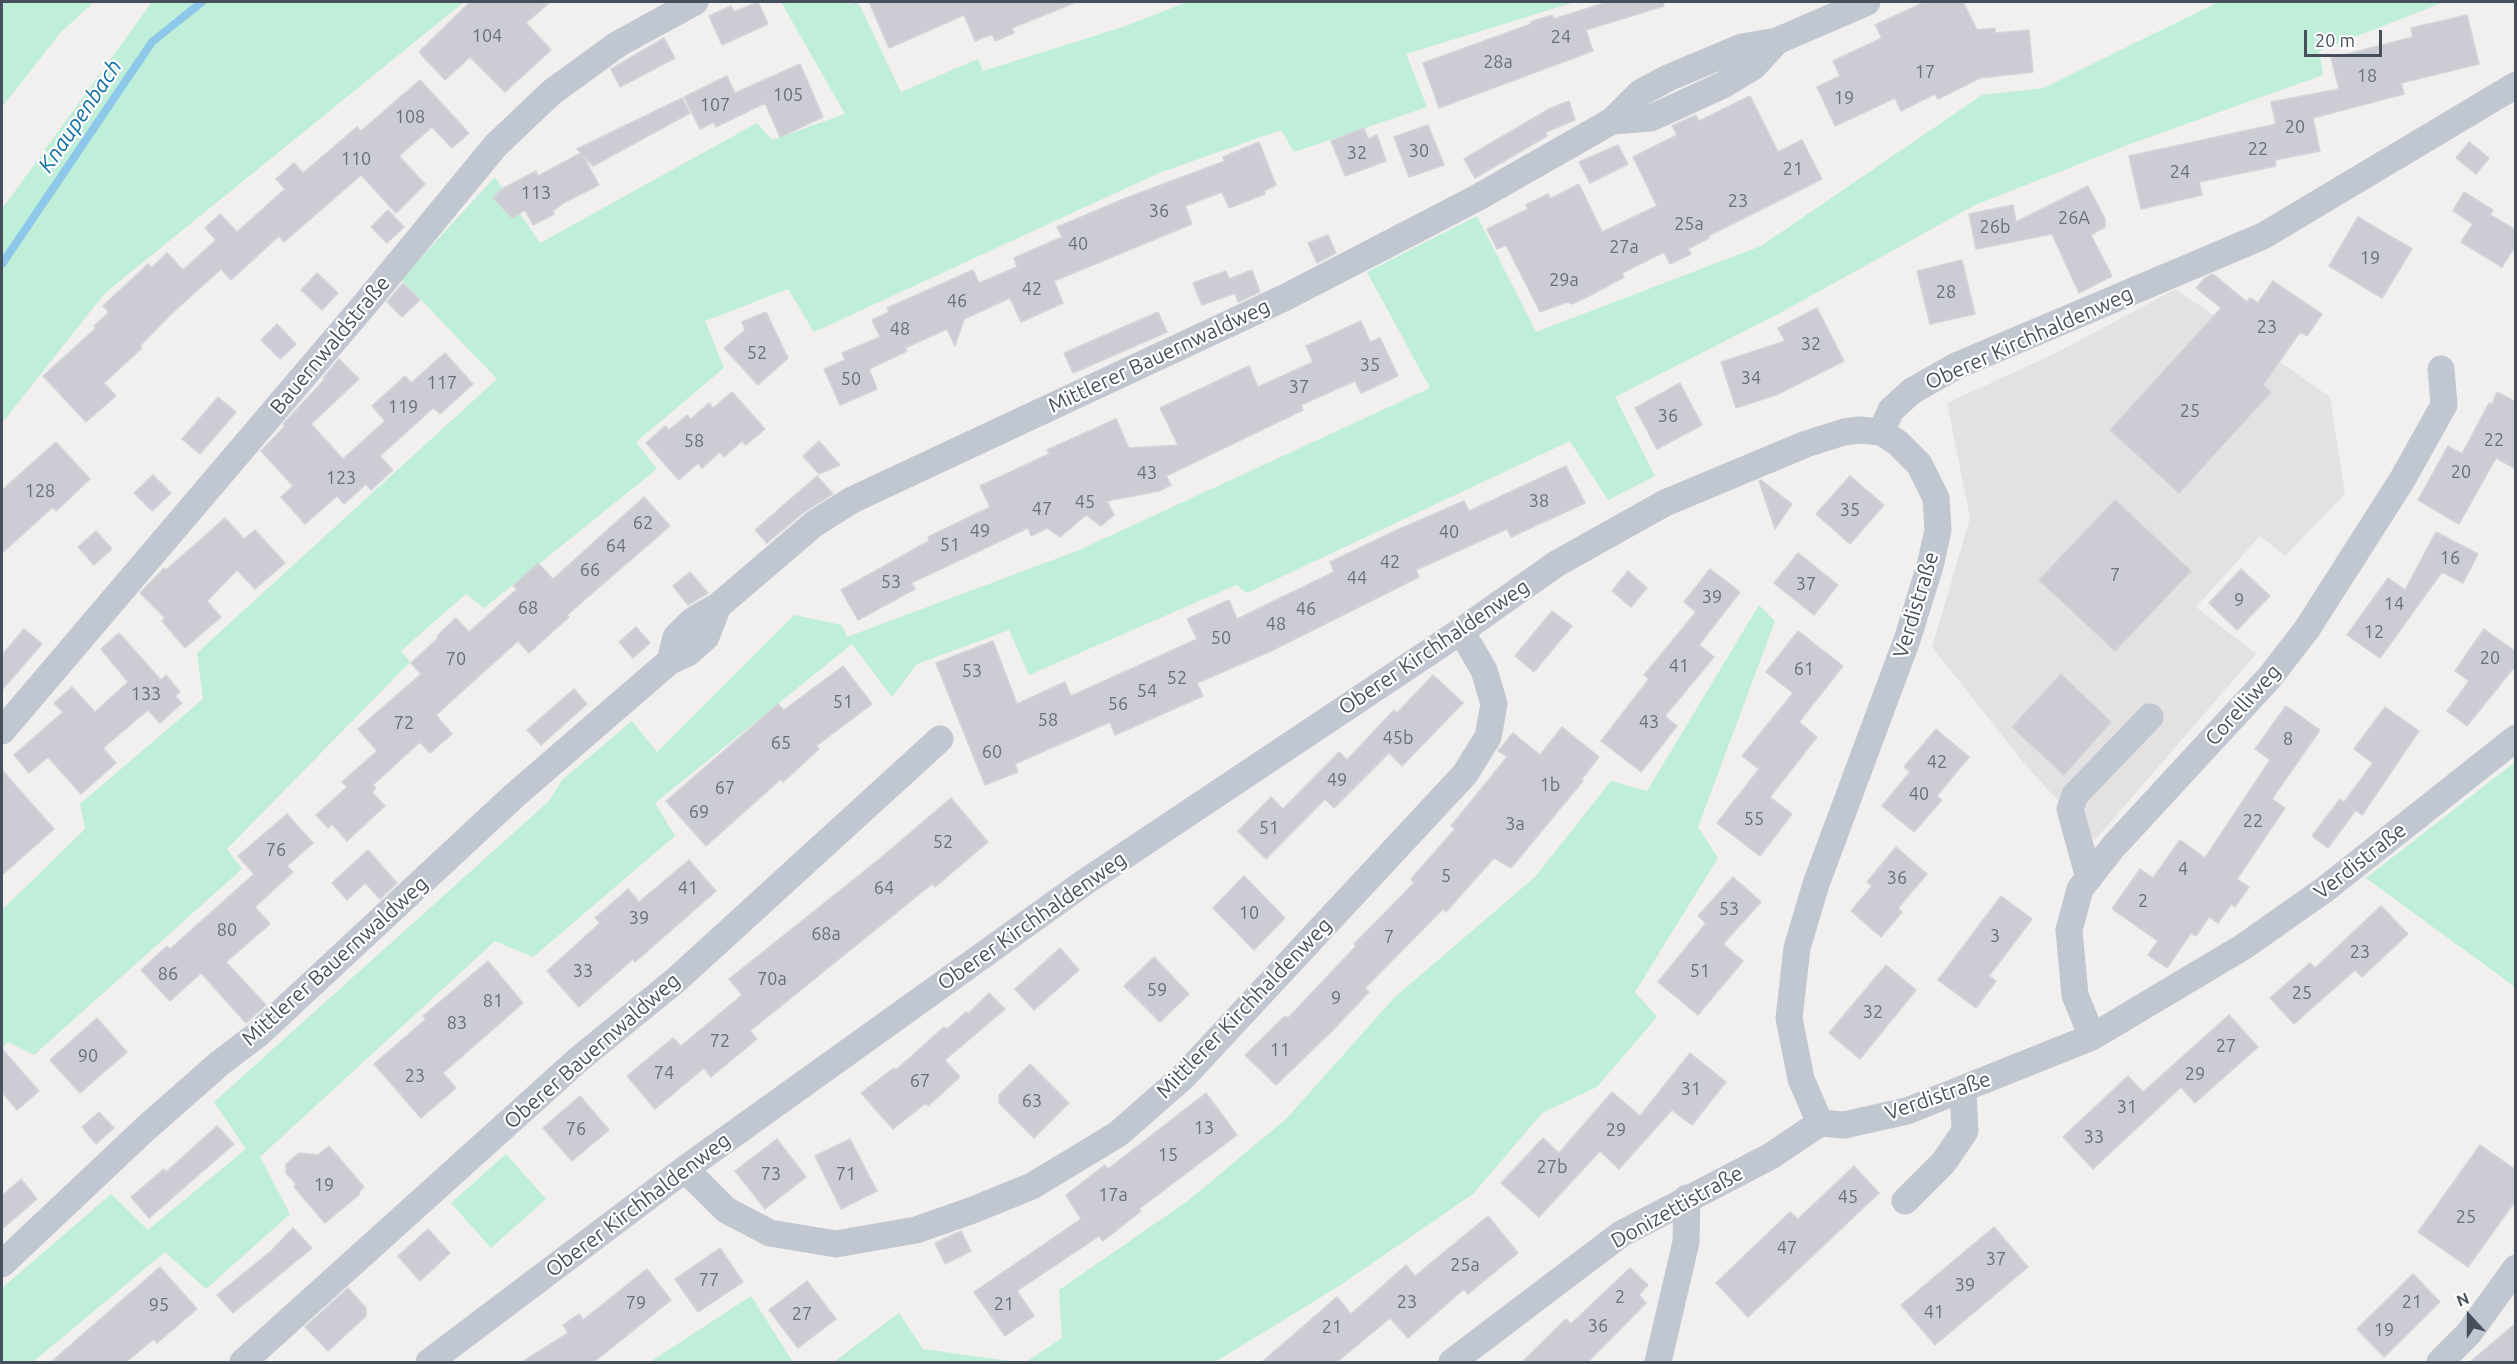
<!DOCTYPE html>
<html>
<head>
<meta charset="utf-8">
<style>
	body { margin:0 }
	#map { position:relative; width:2517px; height:1364px; overflow:hidden; background:#f2efef; font-family:Ubuntu,sans-serif }
	canvas { display:block }
	.frame { position:absolute; inset:0; border:3px solid #484f5c; pointer-events:none }
	.north { position:absolute; left:2439px; top:1286px; width:60px; height:60px; -webkit-text-stroke:4px #fff; paint-order:stroke; rotate:339deg; font-size:16px; font-weight:700; line-height:24px; text-align:center; color:#484f5c }
	.north::after { content:''; display:block; margin:auto; width:21px; height:27px; background:#484f5c; clip-path:polygon(50% 0,100% 100%,50% 72%,0 100%) }
	.scale { position:absolute; left:2304px; top:30px; width:78px; height:27px; box-sizing:border-box; border:3px solid #484f5c; border-top:0; padding-left:8px; font-size:18px; line-height:21px; white-space:nowrap; color:#484f5c; -webkit-text-stroke:4px #fff; paint-order:stroke }
</style>
</head>
<body>
<div id="map">
<canvas width="2517" height="1364"></canvas>
<div class="frame"></div>
<div class="north">N</div>
<div class="scale">20 m</div>
</div>
<script>
const ctx = document.querySelector('canvas').getContext('2d');
ctx.lineJoin = 'round';
function fillPath(path, color) { ctx.fillStyle = color; ctx.fill(path, 'evenodd'); }
const toPath = rows => new Path2D(rows.map(r => 'M' + r).join(''));
function trace(path, color, width, dash) { ctx.strokeStyle = color; ctx.lineWidth = width; ctx.lineCap = dash ? 'butt' : 'round'; ctx.setLineDash(dash || []); ctx.stroke(path); }
function drawText(font, color, halo, rows, align = 'center') {
  ctx.font = font + ' Ubuntu,sans-serif'; ctx.lineWidth = 4.5; ctx.setLineDash([]); ctx.textBaseline = 'middle'; ctx.strokeStyle = halo; ctx.fillStyle = color; for (const [text, x, y, turn = 0] of rows) {
    ctx.save(); ctx.translate(x, y); ctx.rotate((+turn || 0) * Math.PI / 180); ctx.textAlign = isNaN(turn) ? turn : align; if (halo) ctx.strokeText(text, 0, 0); ctx.fillText(text, 0, 0); ctx.restore();
  }
}
const education = toPath([
	[2176,289,2330,397,2345,494,2285,556,2260,536,2196,607,2256,654,2095,840,2027,767,1932,647,1970,518,1947,403,2054,354]
]);
const green = toPath([
	[2,2,94,2,61,32,2,107],
	[152,2,464,2,105,293,2,423,2,209],
	[781,2,846,2,848,4,858,2,901,92,978,59,983,71,1126,26,1187,2,1575,2,1406,54,1427,107,1294,152,1281,130,1159,173,814,332,788,289,705,321,724,368,636,442,657,469,484,608,466,594,401,651,410,662,227,849,242,869,34,1055,8,1042,2,1049,2,910,85,829,80,804,203,699,197,653,497,379,401,279,495,177,540,243,757,123,772,140,845,114],
	[2218,2,2444,2,2319,51,2323,75,2130,144,1975,205,1778,314,1615,397,1655,476,1608,500,1570,441,1247,593,1236,585,1029,675,1009,630,917,664,892,697,852,644,655,803,675,836,533,957,495,941,260,1157,290,1214,206,1289,165,1252,33,1362,2,1362,2,1288,111,1194,148,1230,246,1149,214,1102,549,801,562,780,632,721,657,752,794,615,842,625,847,637,1077,551,1430,388,1367,272,1477,216,1536,332,1761,246,1982,95,2044,88],
	[1759,605,1775,621,1698,827,1718,858,1635,992,1657,1017,1597,1087,1542,1113,1473,1194,1339,1286,1215,1362,1026,1362,1062,1338,1059,1290,1189,1200,1287,1118,1394,998,1535,877,1611,781,1647,791],
	[2515,762,2515,987,2366,878],
	[506,1154,546,1199,491,1248,451,1203],
	[751,1296,793,1362,650,1362],
	[899,1313,923,1349,1017,1362,834,1362]
]);
const stream = toPath([
	[2,264,152,42,202,2]
]);
const building = toPath([
	[470,2,550,2,526,23,551,50,505,92,470,57,445,80,419,52,470,2],
	[758,2,768,24,722,45,709,16,731,6,734,12,758,2],
	[869,2,1077,2,1012,28,1014,33,995,41,992,34,975,41,964,15,889,48,869,2],
	[1607,2,1663,2,1664,6,1586,30,1593,51,1439,108,1423,63,1531,24,1530,22,1552,15,1554,19,1607,2],
	[1925,2,1963,2,1977,30,1995,28,1995,33,2029,30,2033,72,1980,78,1938,99,1935,94,1901,111,1895,98,1835,126,1817,87,1840,76,1833,61,1882,38,1875,25,1925,2],
	[2467,15,2479,64,2401,83,2404,94,2313,118,2320,151,2275,160,2276,166,2199,182,2202,195,2141,209,2129,156,2276,124,2271,102,2339,89,2331,58,2413,37,2411,28,2467,15],
	[664,38,675,58,620,87,611,69,664,38],
	[800,64,823,117,780,137,765,103,716,127,714,122,700,129,684,97,727,76,735,93,800,64],
	[420,80,469,133,452,148,432,127,399,156,425,184,396,213,361,175,284,242,279,236,231,280,221,269,169,316,140,346,142,348,104,383,116,396,86,422,43,376,96,328,94,326,109,312,103,306,148,264,151,268,167,253,183,270,216,240,205,228,220,214,237,232,285,189,276,179,294,163,303,173,357,127,361,131,420,80],
	[1750,96,1778,152,1802,140,1822,179,1708,236,1709,238,1688,249,1691,254,1670,264,1664,252,1622,273,1624,277,1587,297,1572,304,1567,302,1540,312,1506,245,1497,249,1487,229,1528,209,1526,205,1548,194,1550,199,1579,184,1602,232,1657,206,1633,157,1677,135,1672,126,1696,115,1699,121,1750,96],
	[682,98,690,113,593,166,583,156,599,185,565,202,553,211,554,214,533,225,525,210,512,218,493,198,502,189,536,171,538,176,581,153,577,149,682,98],
	[1569,101,1575,120,1546,132,1547,136,1475,178,1464,159,1549,109,1569,101],
	[1428,125,1444,165,1409,177,1394,137,1428,125],
	[1364,128,1368,139,1377,135,1386,161,1345,176,1331,141,1364,128],
	[1259,142,1276,185,1264,191,1265,194,1229,208,1222,192,1185,206,1192,224,1054,281,1063,303,1021,322,1010,298,964,319,955,346,947,329,905,348,907,351,869,369,877,389,840,405,824,369,845,360,842,353,880,337,872,320,889,312,887,308,973,270,979,283,1017,267,1014,258,1062,237,1057,227,1126,198,1225,161,1223,157,1259,142],
	[2469,142,2489,158,2476,174,2456,158,2469,142],
	[1618,145,1628,164,1590,183,1579,162,1618,145],
	[2088,186,2105,219,2105,227,2091,235,2112,276,2079,293,2052,234,1976,249,1969,214,2013,205,2016,222,2088,186],
	[2464,192,2493,210,2490,215,2516,230,2516,245,2502,267,2461,242,2473,224,2453,211,2464,192],
	[388,210,404,227,387,243,371,227,388,210],
	[2358,217,2412,249,2382,298,2329,266,2358,217],
	[1328,235,1336,253,1317,263,1308,243,1328,235],
	[1962,260,1975,314,1930,324,1917,271,1962,260],
	[1252,270,1260,292,1238,302,1235,293,1202,305,1193,283,1226,271,1229,279,1252,270],
	[317,273,338,293,322,310,301,290,317,273],
	[2213,274,2247,302,2250,298,2258,303,2273,281,2322,314,2307,336,2300,332,2263,385,2271,392,2179,493,2110,430,2221,308,2196,288,2205,278,2213,274],
	[403,283,420,300,402,317,387,302,403,283],
	[1817,308,1844,361,1776,395,1736,408,1721,362,1785,341,1778,328,1817,308],
	[766,312,788,358,758,385,724,348,745,330,742,322,766,312],
	[1158,312,1167,332,1073,373,1064,353,1158,312],
	[1361,321,1370,342,1380,338,1398,376,1361,393,1355,381,1301,405,1303,410,1166,476,1171,485,1159,491,1107,501,1114,515,1101,526,1086,515,1060,537,1047,528,1031,536,1028,528,911,583,915,589,858,620,841,590,929,541,928,537,990,507,980,486,1049,454,1047,450,1116,419,1129,448,1178,445,1160,408,1249,366,1258,387,1313,362,1306,346,1361,321],
	[277,324,296,344,280,359,261,340,277,324],
	[445,353,473,384,440,414,433,408,380,456,393,470,371,490,366,484,344,504,337,496,305,524,281,497,293,486,261,451,285,426,283,424,325,379,323,378,339,359,359,379,311,424,343,459,385,421,372,406,405,376,411,383,445,353],
	[1680,383,1702,425,1657,449,1635,408,1680,383],
	[732,392,765,429,746,445,742,441,724,457,720,452,702,468,698,463,679,480,646,443,665,426,669,430,687,415,691,419,709,403,713,408,732,392],
	[2497,392,2516,402,2516,469,2496,458,2459,524,2418,500,2448,446,2462,454,2489,403,2492,404,2497,392],
	[218,397,236,412,200,454,182,439,218,397],
	[819,441,840,465,819,474,803,456,819,441],
	[56,442,90,479,56,511,53,507,2,553,2,490,56,442],
	[1566,466,1585,503,1511,537,1507,529,1416,570,1419,577,1271,651,1197,683,1203,696,1115,735,1110,722,1015,764,1018,772,985,785,936,663,993,641,1017,704,1065,682,1071,696,1197,639,1187,619,1229,600,1237,619,1334,572,1330,562,1397,530,1464,501,1469,511,1566,466],
	[153,475,171,493,152,511,134,493,153,475],
	[817,476,833,494,804,512,767,543,755,530,817,476],
	[1850,476,1884,505,1850,544,1816,514,1850,476],
	[1761,480,1792,504,1775,529,1759,481,1761,480],
	[644,497,670,526,567,615,569,617,529,653,518,641,436,715,452,734,430,753,420,742,373,785,376,788,372,792,385,806,347,841,332,824,328,828,316,815,347,787,342,782,377,751,358,729,421,674,411,663,438,638,437,636,456,618,469,632,517,589,513,586,538,563,553,579,644,497],
	[2115,500,2191,571,2115,651,2039,580,2115,500],
	[225,518,244,539,255,530,285,563,255,589,237,570,207,601,221,617,185,648,162,621,165,618,140,593,164,568,166,570,225,518],
	[96,531,112,549,94,565,78,547,96,531],
	[2436,532,2478,554,2463,583,2442,572,2380,658,2347,635,2388,578,2405,590,2436,532],
	[1798,553,1838,585,1814,615,1774,583,1798,553],
	[1710,569,1740,592,1699,645,1714,657,1665,716,1677,726,1641,772,1601,741,1649,679,1644,675,1696,612,1684,602,1710,569],
	[2241,569,2270,596,2237,630,2209,603,2241,569],
	[1628,571,1647,588,1631,607,1612,591,1628,571],
	[690,572,708,593,688,605,673,586,690,572],
	[1552,611,1572,626,1534,672,1515,656,1552,611],
	[636,627,650,643,633,658,619,642,636,627],
	[24,629,42,644,2,690,2,655,24,629],
	[2484,629,2516,652,2516,665,2467,726,2447,711,2469,681,2455,671,2484,629],
	[1798,631,1843,666,1799,722,1817,737,1770,797,1792,814,1760,856,1717,823,1759,769,1742,756,1793,693,1766,672,1798,631],
	[119,633,161,680,166,675,180,692,175,696,182,703,160,723,148,710,103,748,116,763,81,794,48,757,29,773,14,755,63,712,54,703,72,687,95,712,128,682,101,649,119,633],
	[843,666,872,704,816,746,819,749,783,782,781,779,706,846,666,801,778,704,784,710,843,666],
	[2061,674,2111,722,2064,775,2012,727,2061,674],
	[1433,675,1463,703,1402,766,1389,753,1334,808,1325,799,1266,859,1238,831,1271,797,1283,809,1339,752,1347,760,1394,710,1397,713,1433,675],
	[574,689,587,704,541,745,527,730,574,689],
	[2286,706,2320,730,2272,799,2285,808,2237,879,2249,887,2235,907,2231,904,2218,923,2209,917,2196,936,2191,933,2167,968,2148,955,2158,941,2112,909,2140,869,2153,878,2180,840,2205,858,2270,760,2255,749,2286,706],
	[2385,707,2419,731,2362,815,2344,802,2373,763,2354,749,2385,707],
	[1562,727,1599,757,1581,780,1583,781,1511,868,1494,858,1446,912,1443,909,1365,988,1369,992,1332,1031,1276,1085,1245,1055,1285,1016,1288,1018,1356,946,1354,944,1414,883,1411,879,1455,829,1451,826,1507,757,1498,751,1513,733,1540,755,1562,727],
	[1936,729,1969,757,1937,796,1942,800,1914,832,1882,806,1910,772,1904,767,1936,729],
	[2,770,54,829,2,875,2,770],
	[951,798,988,842,935,887,932,884,750,1031,757,1039,711,1077,704,1068,655,1109,627,1076,673,1038,681,1046,742,995,729,979,877,861,951,798],
	[2340,799,2355,811,2328,848,2312,836,2340,799],
	[287,814,313,843,287,866,293,872,255,907,270,924,226,962,266,1005,246,1023,201,973,170,1001,141,970,167,946,170,949,254,874,238,856,287,814],
	[1896,847,1927,874,1898,908,1902,912,1881,937,1851,911,1872,886,1867,882,1896,847],
	[368,850,397,883,380,899,365,883,347,900,332,883,368,850],
	[689,860,716,891,635,962,633,959,579,1007,547,971,600,923,595,918,628,889,639,902,689,860],
	[1244,876,1285,918,1254,950,1213,908,1244,876],
	[1733,877,1761,902,1723,944,1743,961,1698,1015,1658,982,1706,923,1698,916,1733,877],
	[2001,896,2032,919,1989,976,1996,981,1976,1008,1938,980,2001,896],
	[2381,906,2408,934,2362,977,2355,970,2294,1024,2270,998,2310,963,2315,968,2381,906],
	[1060,948,1079,970,1034,1010,1015,989,1060,948],
	[1154,957,1189,994,1160,1022,1124,986,1154,957],
	[488,961,523,1003,443,1073,456,1088,421,1118,374,1064,426,1019,423,1016,488,961],
	[1886,965,1916,990,1860,1059,1829,1033,1886,965],
	[989,993,1005,1009,945,1060,960,1077,928,1106,926,1103,893,1129,861,1093,894,1068,896,1070,944,1027,947,1029,966,1012,968,1014,989,993],
	[2229,1015,2258,1047,2195,1103,2181,1087,2093,1169,2063,1137,2128,1076,2143,1092,2229,1015],
	[97,1018,127,1052,80,1093,50,1060,97,1018],
	[2,1049,39,1091,17,1110,2,1092,2,1049],
	[1690,1053,1726,1082,1692,1125,1672,1110,1619,1169,1600,1151,1539,1217,1501,1183,1543,1138,1559,1153,1612,1092,1640,1116,1690,1053],
	[1030,1064,1069,1103,1034,1138,999,1103,999,1095,1030,1064],
	[1206,1093,1237,1135,1139,1209,1141,1211,1103,1241,1099,1236,1017,1291,1034,1316,1005,1336,974,1292,1081,1219,1066,1195,1105,1165,1108,1169,1206,1093],
	[580,1096,609,1130,572,1161,543,1128,580,1096],
	[99,1112,114,1128,96,1144,82,1127,99,1112],
	[217,1126,234,1144,149,1218,131,1197,164,1169,166,1172,217,1126],
	[777,1139,806,1177,765,1209,735,1171,777,1139],
	[850,1139,877,1191,841,1209,815,1156,850,1139],
	[2480,1145,2516,1170,2516,1200,2468,1267,2418,1232,2480,1145],
	[329,1146,364,1187,359,1192,360,1194,325,1223,294,1187,296,1184,286,1173,286,1164,299,1153,318,1155,329,1146],
	[1854,1166,1879,1193,1748,1317,1716,1283,1790,1212,1798,1219,1854,1166],
	[21,1179,37,1199,2,1229,2,1196,21,1179],
	[1488,1216,1518,1253,1468,1294,1464,1289,1408,1338,1390,1318,1337,1362,1262,1362,1337,1297,1351,1314,1406,1265,1415,1276,1488,1216],
	[1994,1227,2028,1267,1935,1345,1901,1305,1994,1227],
	[293,1228,312,1248,233,1313,217,1295,271,1251,293,1228],
	[428,1229,450,1253,420,1281,398,1256,428,1229],
	[961,1231,971,1251,945,1264,935,1243,961,1231],
	[720,1248,743,1282,698,1312,675,1279,720,1248],
	[160,1267,197,1309,157,1343,154,1339,126,1362,51,1362,160,1267],
	[1630,1268,1648,1285,1639,1295,1646,1303,1588,1362,1522,1362,1566,1319,1571,1324,1630,1268],
	[647,1269,671,1300,594,1362,522,1362,568,1333,563,1325,579,1314,583,1320,647,1269],
	[2413,1274,2440,1302,2384,1357,2357,1329,2413,1274],
	[807,1281,836,1319,798,1348,769,1310,807,1281],
	[348,1288,366,1308,366,1316,328,1351,305,1327,348,1288],
	[2516,1323,2516,1362,2470,1362,2516,1323]
]);
const minor = toPath([
	[1612,121,1651,118,1723,85,1753,67,1777,41],
	[1881,432,1891,410,1912,391,1956,366,2263,236,2516,85],
	[670,661,688,653,706,637,718,606,814,524,852,500,1286,297,1475,199,1612,121,1640,93,1668,78,1742,47,1777,41,1867,2],
	[2,731,366,303,496,145,552,92,618,44,695,2],
	[2089,878,2070,809,2075,795,2150,717],
	[2092,1037,2075,995,2069,930,2080,889,2113,847,2269,678,2307,629,2402,480,2444,405,2441,369],
	[685,1169,726,1210,770,1233,836,1244,916,1230,973,1210,1032,1186,1118,1134,1184,1076,1465,774,1488,737,1494,704,1484,670,1461,631],
	[1905,1201,1944,1162,1965,1131,1963,1090],
	[2,1264,145,1129,220,1063,257,1035,515,795,670,661,676,637,692,621,718,606],
	[243,1362,579,1059,676,980,940,739],
	[429,1362,685,1169,1085,882,1461,631,1556,564,1665,503,1806,444,1844,432,1859,430,1881,432,1898,443,1919,464,1936,498,1938,530,1930,566,1907,640,1816,884,1797,948,1789,1018,1801,1079,1820,1123,1844,1125,1907,1111,2092,1037,2243,947,2324,890,2516,738],
	[1452,1362,1621,1234,1771,1156,1820,1123],
	[1658,1362,1686,1242,1687,1198],
	[2440,1362,2469,1333,2516,1268]
]);
const numberNames = [
	["104",487,36],
	["24",1561,37],
	["28a",1498,62],
	["17",1925,72],
	["18",2367,76],
	["105",788,95],
	["19",1844,98],
	["107",715,105],
	["108",410,117],
	["20",2295,127],
	["22",2258,149],
	["30",1419,151],
	["32",1357,153],
	["110",356,159],
	["21",1793,169],
	["24",2180,172],
	["113",536,193],
	["23",1738,201],
	["36",1159,211],
	["26A",2074,218],
	["25a",1689,224],
	["26b",1995,227],
	["40",1078,244],
	["27a",1624,247],
	["19",2370,258],
	["29a",1564,280],
	["42",1032,289],
	["28",1946,292],
	["46",957,301],
	["23",2267,327],
	["48",900,329],
	["32",1811,344],
	["52",757,353],
	["35",1370,365],
	["34",1751,378],
	["50",851,379],
	["117",442,383],
	["37",1299,387],
	["119",403,407],
	["25",2190,411],
	["36",1668,416],
	["22",2494,440],
	["58",694,441],
	["20",2461,472],
	["43",1147,473],
	["123",341,478],
	["128",40,491],
	["38",1539,501],
	["45",1085,502],
	["47",1042,509],
	["35",1850,510],
	["62",643,523],
	["49",980,531],
	["40",1449,532],
	["51",950,545],
	["64",616,546],
	["16",2450,558],
	["42",1390,562],
	["66",590,570],
	["7",2115,575],
	["44",1357,578],
	["53",891,582],
	["37",1806,584],
	["39",1712,597],
	["9",2239,600],
	["14",2394,604],
	["68",528,608],
	["46",1306,609],
	["48",1276,624],
	["12",2374,632],
	["50",1221,638],
	["20",2490,658],
	["70",456,659],
	["41",1679,666],
	["61",1804,669],
	["53",972,671],
	["52",1177,678],
	["54",1147,691],
	["133",146,694],
	["51",843,702],
	["56",1118,704],
	["58",1048,720],
	["43",1649,722],
	["72",404,723],
	["45b",1398,738],
	["8",2288,739],
	["65",781,743],
	["60",992,752],
	["42",1937,762],
	["49",1337,780],
	["1b",1550,785],
	["67",725,788],
	["40",1919,794],
	["69",699,812],
	["55",1754,819],
	["22",2253,821],
	["3a",1515,824],
	["51",1269,828],
	["52",943,842],
	["76",276,850],
	["4",2183,869],
	["5",1446,876],
	["36",1897,878],
	["41",688,888],
	["64",884,888],
	["2",2143,901],
	["53",1729,909],
	["10",1249,913],
	["39",639,918],
	["80",227,930],
	["68a",826,934],
	["3",1995,936],
	["7",1389,937],
	["23",2360,952],
	["33",583,971],
	["51",1700,971],
	["86",168,974],
	["70a",772,979],
	["59",1157,990],
	["25",2302,993],
	["9",1336,998],
	["81",493,1001],
	["32",1873,1012],
	["83",457,1023],
	["72",720,1041],
	["27",2226,1046],
	["11",1280,1050],
	["90",88,1056],
	["74",664,1073],
	["29",2195,1074],
	["23",415,1076],
	["67",920,1081],
	["31",1691,1089],
	["63",1032,1101],
	["31",2127,1107],
	["13",1204,1128],
	["76",576,1129],
	["29",1616,1130],
	["33",2094,1137],
	["15",1168,1155],
	["27b",1552,1167],
	["73",771,1174],
	["71",846,1174],
	["19",324,1185],
	["17a",1113,1195],
	["45",1848,1197],
	["25",2466,1217],
	["47",1787,1248],
	["37",1996,1259],
	["25a",1465,1265],
	["77",709,1280],
	["39",1965,1285],
	["2",1620,1297],
	["23",1407,1302],
	["21",2412,1302],
	["79",636,1303],
	["21",1004,1304],
	["95",159,1305],
	["41",1934,1312],
	["27",802,1314],
	["36",1598,1326],
	["21",1332,1327],
	["19",2384,1330]
];
const streetNames = [
	["Oberer Kirchhaldenweg",2029,338,-24],
	["Bauernwaldstraße",330,345,-50],
	["Mittlerer Bauernwaldweg",1159,356,-25],
	["Verdistraße",1916,605,-73],
	["Oberer Kirchhaldenweg",1434,647,-34],
	["Corelliweg",2243,705,-48],
	["Verdistraße",2360,861,-38],
	["Oberer Kirchhaldenweg",1032,921,-35],
	["Mittlerer Bauernwaldweg",335,961,-42],
	["Mittlerer Kirchhaldenweg",1244,1008,-46],
	["Oberer Bauernwaldweg",592,1051,-41],
	["Verdistraße",1938,1096,-19],
	["Oberer Kirchhaldenweg",638,1205,-37],
	["Donizettistraße",1677,1207,-29]
];
const waterNames = [
	["Knaupenbach",80,116,-56]
];
fillPath(education, '#e3e1e1');
fillPath(green, '#bfeed9');
trace(stream, '#8dc7ea', 8);
fillPath(building, '#cccdd4');
trace(building, '#d3d4da', 1.5);
trace(minor, '#c0c7d1', 27);
drawText('18px', '#696e7a', null, numberNames);
drawText('21px', '#484f5c', '#fff', streetNames);
drawText('italic 22px', '#106ea7', '#fff', waterNames);
</script>
</body>
</html>
